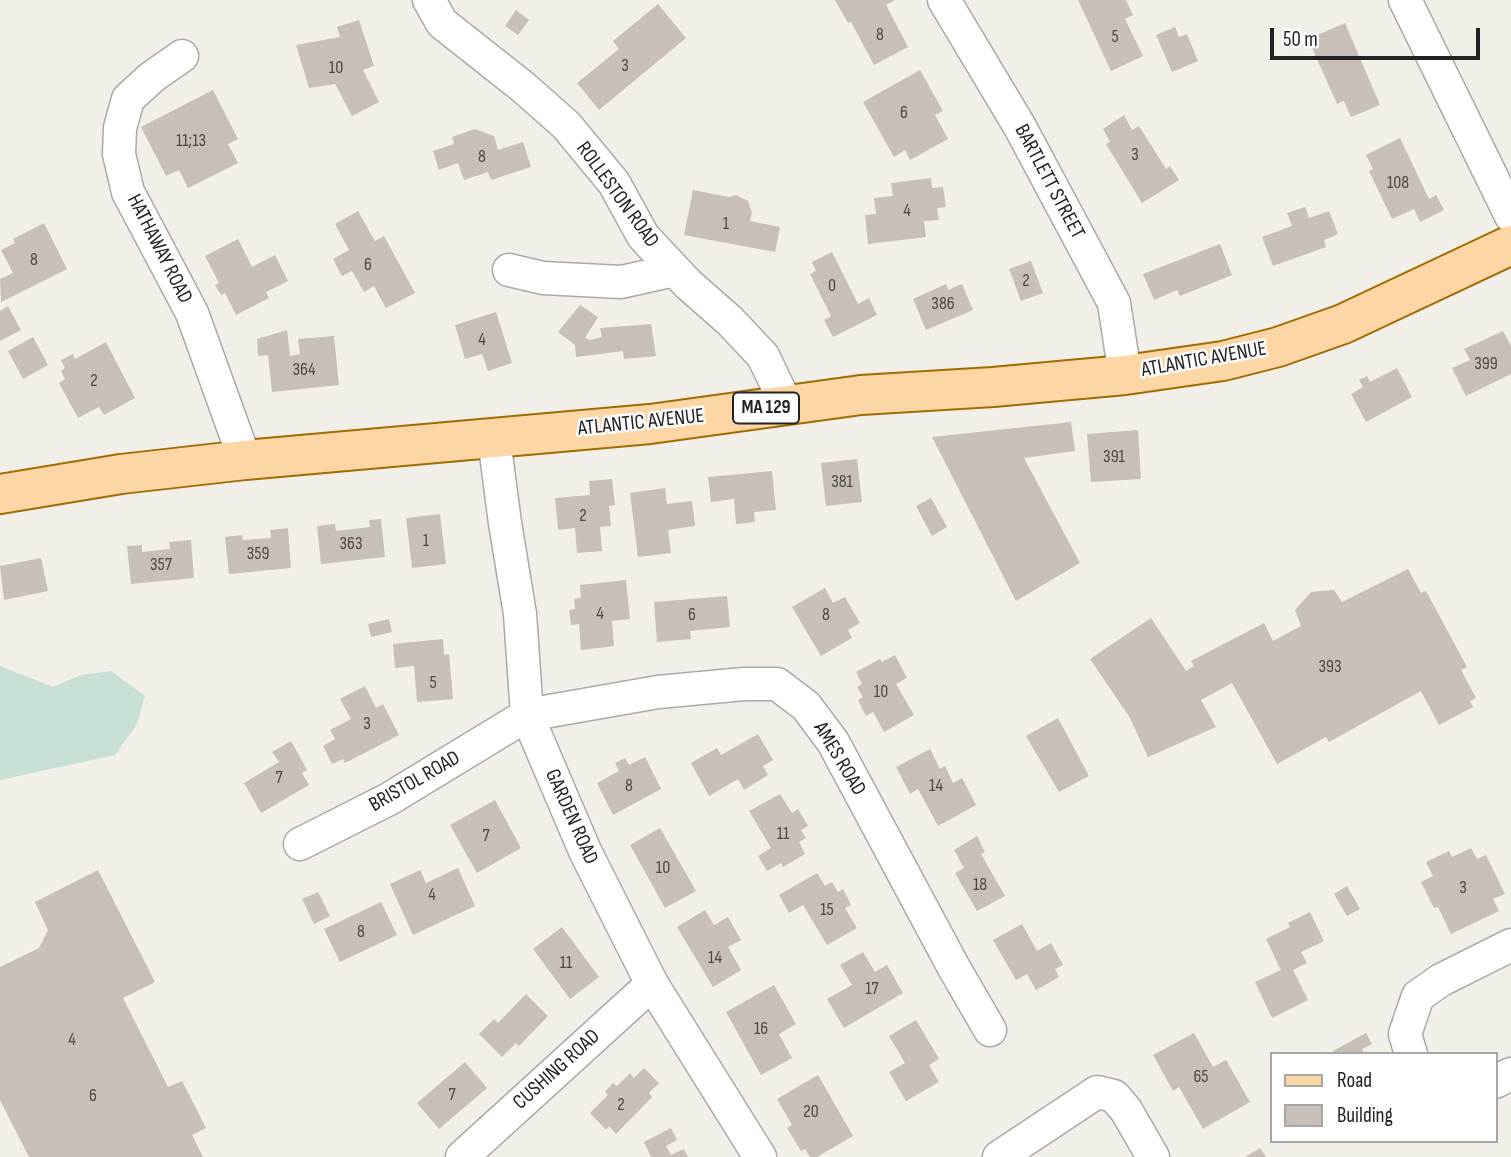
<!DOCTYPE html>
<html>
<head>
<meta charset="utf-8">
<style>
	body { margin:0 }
	#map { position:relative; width:1511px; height:1157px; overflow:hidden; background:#f2efe9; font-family:"Sofia Sans Condensed",sans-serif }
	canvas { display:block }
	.legend { position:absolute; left:1270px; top:1052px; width:228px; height:91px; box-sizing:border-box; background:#fff; border:2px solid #a7a7a7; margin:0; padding:9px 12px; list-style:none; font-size:21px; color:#222 }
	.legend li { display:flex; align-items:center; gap:14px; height:35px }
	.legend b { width:35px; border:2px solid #a7a7a7 }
	.scale { position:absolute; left:1270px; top:28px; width:210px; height:32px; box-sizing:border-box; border:4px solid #222; border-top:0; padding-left:9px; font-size:21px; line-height:24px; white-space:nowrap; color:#222; -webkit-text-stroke:5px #fff; paint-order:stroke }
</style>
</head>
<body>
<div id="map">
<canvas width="1511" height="1157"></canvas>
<ul class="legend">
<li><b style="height:9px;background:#fcd6a4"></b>Road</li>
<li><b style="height:19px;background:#c7bfb8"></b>Building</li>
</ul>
<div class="scale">50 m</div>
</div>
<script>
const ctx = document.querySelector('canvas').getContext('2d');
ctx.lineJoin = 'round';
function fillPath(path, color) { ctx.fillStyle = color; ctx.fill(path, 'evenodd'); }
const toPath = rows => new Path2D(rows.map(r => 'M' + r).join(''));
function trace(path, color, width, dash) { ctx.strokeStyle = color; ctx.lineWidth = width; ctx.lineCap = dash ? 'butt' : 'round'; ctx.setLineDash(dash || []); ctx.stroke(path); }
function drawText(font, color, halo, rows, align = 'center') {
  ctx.font = font + ' "Sofia Sans Condensed",sans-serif'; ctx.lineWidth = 5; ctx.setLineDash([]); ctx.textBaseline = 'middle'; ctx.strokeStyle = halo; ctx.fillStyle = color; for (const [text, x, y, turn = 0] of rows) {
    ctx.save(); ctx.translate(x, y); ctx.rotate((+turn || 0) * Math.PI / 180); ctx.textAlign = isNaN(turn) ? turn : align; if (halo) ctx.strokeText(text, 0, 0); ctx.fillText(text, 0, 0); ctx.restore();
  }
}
const wetland = toPath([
	[0,666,53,687,81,675,111,671,145,696,137,724,115,755,0,780]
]);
const building = toPath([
	[835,0,895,0,886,5,908,47,874,65,851,22,848,23],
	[1078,0,1126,0,1133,15,1125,19,1143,56,1111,71],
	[658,4,686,38,599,110,577,83,619,49,613,41],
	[516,10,529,20,518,35,505,26],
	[359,20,374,66,363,70,379,102,352,116,335,84,309,88,296,45,340,37,337,27],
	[1345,23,1380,105,1351,117,1344,101,1337,104,1308,39],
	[1175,27,1179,37,1187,34,1198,61,1172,72,1156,35],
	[920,70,943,111,935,115,948,139,910,160,905,150,894,157,863,102],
	[213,90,238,139,228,144,238,163,188,188,179,170,166,176,141,127],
	[1124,115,1132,130,1139,126,1166,169,1170,166,1179,180,1142,203,1106,144,1110,142,1103,129],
	[475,129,494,136,498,150,523,142,531,167,491,180,488,172,464,180,458,163,439,170,433,151,454,144,452,137],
	[1400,138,1429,199,1436,195,1444,210,1420,222,1414,209,1392,219,1369,171,1373,169,1366,155],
	[931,178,932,188,943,187,946,207,937,208,939,220,924,221,926,237,868,244,865,215,876,214,874,198,893,196,891,183],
	[693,190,729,197,736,195,748,201,752,213,750,221,780,227,775,252,684,235],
	[1305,207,1309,218,1329,211,1338,234,1324,240,1326,247,1273,266,1262,237,1292,226,1287,213],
	[358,211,375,241,384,236,415,293,386,308,374,286,364,292,352,271,342,276,333,259,349,250,335,224],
	[44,223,67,269,1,302,0,279,13,273,1,250,15,243,13,239],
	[238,239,252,267,275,255,288,281,266,292,269,298,236,315,225,293,221,295,215,285,219,283,205,256],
	[1220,244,1232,275,1180,296,1177,290,1154,300,1143,274],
	[832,252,858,304,869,298,877,315,833,337,824,320,831,316,810,274,816,271,812,262],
	[1031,261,1043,293,1021,301,1009,269],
	[946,284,948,290,962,284,973,310,926,330,913,299],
	[580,305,598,317,585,338,590,340,602,337,600,328,651,324,656,356,624,359,623,351,576,357,575,345,558,332],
	[8,306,21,330,0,341,0,311],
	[496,312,512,363,488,371,482,354,465,359,455,325],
	[287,330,290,356,300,354,298,339,334,336,339,385,272,392,268,355,258,356,257,339],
	[1503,331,1511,346,1511,374,1466,396,1452,368,1470,360,1464,349],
	[33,337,48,365,23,379,8,351],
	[106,342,135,398,104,415,99,407,78,418,59,383,65,379,61,371,65,368,61,360,73,354,75,359],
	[1397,368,1412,397,1366,422,1351,394,1363,387,1359,380,1367,376,1370,382],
	[1071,422,1075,451,1024,458,1080,563,1016,601,932,437],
	[1138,430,1141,479,1091,482,1087,434],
	[857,459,862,502,826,506,821,463],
	[772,471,776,510,754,512,755,522,736,524,734,499,711,502,708,477],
	[612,479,615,505,609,506,611,526,600,527,602,551,577,553,575,528,558,530,555,498,590,495,589,481],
	[665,488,667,504,692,501,695,526,668,530,671,553,638,557,630,493],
	[931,498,947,527,932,536,916,506],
	[440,514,446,564,412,568,406,518],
	[381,519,385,557,321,564,317,526,335,524,336,531,370,527,369,520],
	[288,528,291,568,229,574,225,537,242,535,243,540,271,538,270,530],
	[191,540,194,578,131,584,127,546,142,545,142,552,170,549,169,542],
	[41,558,48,591,4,600,0,566],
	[1408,569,1421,593,1426,591,1467,667,1461,670,1476,698,1470,701,1473,707,1439,725,1421,691,1329,742,1326,737,1277,764,1232,683,1201,700,1216,727,1148,757,1130,718,1090,659,1151,618,1186,671,1194,666,1191,661,1264,623,1273,641,1301,626,1295,610,1311,592,1334,590,1342,602],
	[626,580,630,619,612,621,614,646,581,650,579,624,571,625,569,610,575,609,574,599,581,598,580,585],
	[825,588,833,603,845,597,860,623,848,630,852,638,821,656,792,607],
	[727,596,730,627,690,631,691,639,657,642,654,602],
	[389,619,392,632,371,637,368,624],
	[443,639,444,655,449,654,453,699,417,702,414,666,395,668,393,644],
	[895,655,907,678,896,684,914,715,884,732,873,712,866,716,858,700,863,697,857,687,862,684,856,672,880,659,882,662],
	[365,686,376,708,383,704,399,735,345,763,343,759,332,764,323,746,335,739,330,730,351,719,340,699],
	[1058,718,1089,776,1059,792,1026,736],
	[758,734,773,760,763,766,768,775,744,790,738,779,709,796,691,763,717,748,721,755],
	[291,741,307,770,302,773,309,785,261,813,244,783,279,762,272,752],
	[930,749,940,769,945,766,953,783,962,778,976,805,938,826,918,789,910,794,896,767],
	[645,757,661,789,613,815,597,783,619,771,615,763,625,758,629,765],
	[780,794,792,813,798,809,808,826,801,830,806,838,799,842,805,854,783,867,781,863,767,871,758,856,771,848,749,811],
	[495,800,521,848,477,873,450,825],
	[660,828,696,891,665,908,630,845],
	[977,836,985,852,981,854,1005,896,977,911,955,873,964,868,954,850],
	[1471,848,1477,859,1486,855,1505,894,1493,899,1499,911,1451,934,1438,907,1434,908,1421,882,1433,876,1426,862,1449,851,1452,857],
	[458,868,475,906,413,935,390,884,420,870,426,883],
	[98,870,155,982,123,998,168,1087,182,1081,206,1128,192,1135,203,1157,29,1157,0,1100,0,967,39,948,48,930,35,902],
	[817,873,825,886,832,882,838,892,843,889,851,905,845,908,857,928,827,945,803,905,789,913,779,895],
	[1347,886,1360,909,1347,916,1334,894],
	[318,892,330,916,314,924,302,899],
	[381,902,397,935,340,962,324,929],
	[705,910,714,925,728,917,741,940,728,947,741,970,713,987,677,927],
	[1310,912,1324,941,1301,952,1307,963,1293,970,1308,1000,1272,1018,1255,982,1281,970,1266,939,1290,927,1288,923],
	[1022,924,1037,951,1051,943,1063,965,1055,969,1059,977,1036,990,1027,974,1016,980,993,940],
	[562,927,599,977,570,999,533,949],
	[863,952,875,972,887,965,903,993,844,1028,827,999,852,985,840,965],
	[774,985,796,1024,779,1034,792,1058,761,1075,726,1012],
	[526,994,548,1016,519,1046,516,1043,502,1057,479,1034,494,1019,498,1023],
	[916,1020,939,1059,929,1065,939,1082,906,1101,889,1072,905,1063,889,1036],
	[1194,1033,1213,1067,1226,1060,1250,1102,1203,1129,1179,1087,1173,1091,1153,1055],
	[1366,1033,1372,1044,1362,1049,1364,1054,1335,1054,1333,1051],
	[465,1062,487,1088,439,1129,417,1103],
	[644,1068,659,1083,649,1093,652,1097,616,1134,609,1126,606,1130,590,1113,608,1095,605,1092,613,1083,617,1086,630,1073,634,1078],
	[818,1075,853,1136,817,1157,810,1157,805,1149,801,1151,787,1128,792,1125,777,1099],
	[671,1128,677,1140,666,1146,671,1155,684,1149,688,1157,651,1157,644,1142],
	[1260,1148,1266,1157,1245,1157]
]);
const street = toPath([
	[429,0,442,23,523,87,566,125,614,183,643,236,688,284,730,321,763,356,787,406],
	[944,0,1020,127,1114,303,1125,375],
	[1405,0,1511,216],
	[182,56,152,77,128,99,120,128,119,154,128,192,192,313,245,460],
	[509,270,543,278,621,282,675,270],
	[494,439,505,523,520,614,527,715,585,851,652,984,760,1157],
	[300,844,389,799,527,715,658,692,744,684,777,684,806,706,833,742,953,966,990,1030],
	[1411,1054,1405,1034,1418,996,1441,980,1511,945],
	[1495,1082,1511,1074],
	[462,1157,652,984],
	[999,1157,1097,1092,1114,1096,1126,1110,1153,1157]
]);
const primary = toPath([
	[0,494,121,474,245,460,650,424,861,395,993,387,1125,375,1223,361,1278,347,1343,324,1511,245]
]);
const numberNames = [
	["8",880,35],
	["5",1115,37],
	["3",625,66],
	["10",336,68],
	["6",904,113],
	["11;13",191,141],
	["3",1135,155],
	["8",482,157],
	["108",1398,183],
	["4",907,211],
	["1",726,224],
	["8",34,260],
	["6",368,265],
	["2",1026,281],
	["0",832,286],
	["386",943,304],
	["4",482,340],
	["399",1486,364],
	["364",304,370],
	["2",94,381],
	["391",1114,457],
	["381",842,482],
	["2",583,516],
	["1",426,541],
	["363",351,544],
	["359",258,554],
	["357",161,565],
	["4",600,614],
	["6",692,615],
	["8",826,615],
	["393",1330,667],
	["5",433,683],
	["10",881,692],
	["3",367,724],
	["7",279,778],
	["8",629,786],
	["14",936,786],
	["11",783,834],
	["7",486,836],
	["10",663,868],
	["18",980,885],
	["3",1463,888],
	["4",432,895],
	["15",827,910],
	["8",361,932],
	["14",715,958],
	["11",566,963],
	["17",872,989],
	["16",761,1029],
	["4",72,1040],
	["65",1201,1077],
	["7",452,1095],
	["6",93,1096],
	["2",621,1105],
	["20",811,1112]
];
const shields = [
	[766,408,66]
];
const shieldNames = [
	["MA 129",766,408]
];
const streetNames = [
	["BARTLETT STREET",1049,182,62],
	["ROLLESTON ROAD",617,195,54],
	["HATHAWAY ROAD",159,249,63],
	["ATLANTIC AVENUE",1204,360,-10],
	["ATLANTIC AVENUE",641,423,-6],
	["AMES ROAD",839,759,59],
	["BRISTOL ROAD",415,782,-30],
	["GARDEN ROAD",571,817,66],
	["CUSHING ROAD",557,1070,-42]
];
fillPath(wetland, '#c6e0d4');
fillPath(building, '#c7bfb8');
trace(street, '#a9a9a9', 35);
trace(primary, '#a06b00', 42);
trace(street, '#fff', 32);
trace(primary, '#fcd6a4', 38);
drawText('18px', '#4b4948', null, numberNames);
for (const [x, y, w] of shields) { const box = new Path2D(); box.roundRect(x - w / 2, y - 15.5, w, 31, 5); ctx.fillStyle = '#fff'; ctx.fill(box); trace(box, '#222', 2); }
drawText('bold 19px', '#222', null, shieldNames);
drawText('21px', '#222', '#fff', streetNames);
</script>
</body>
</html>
